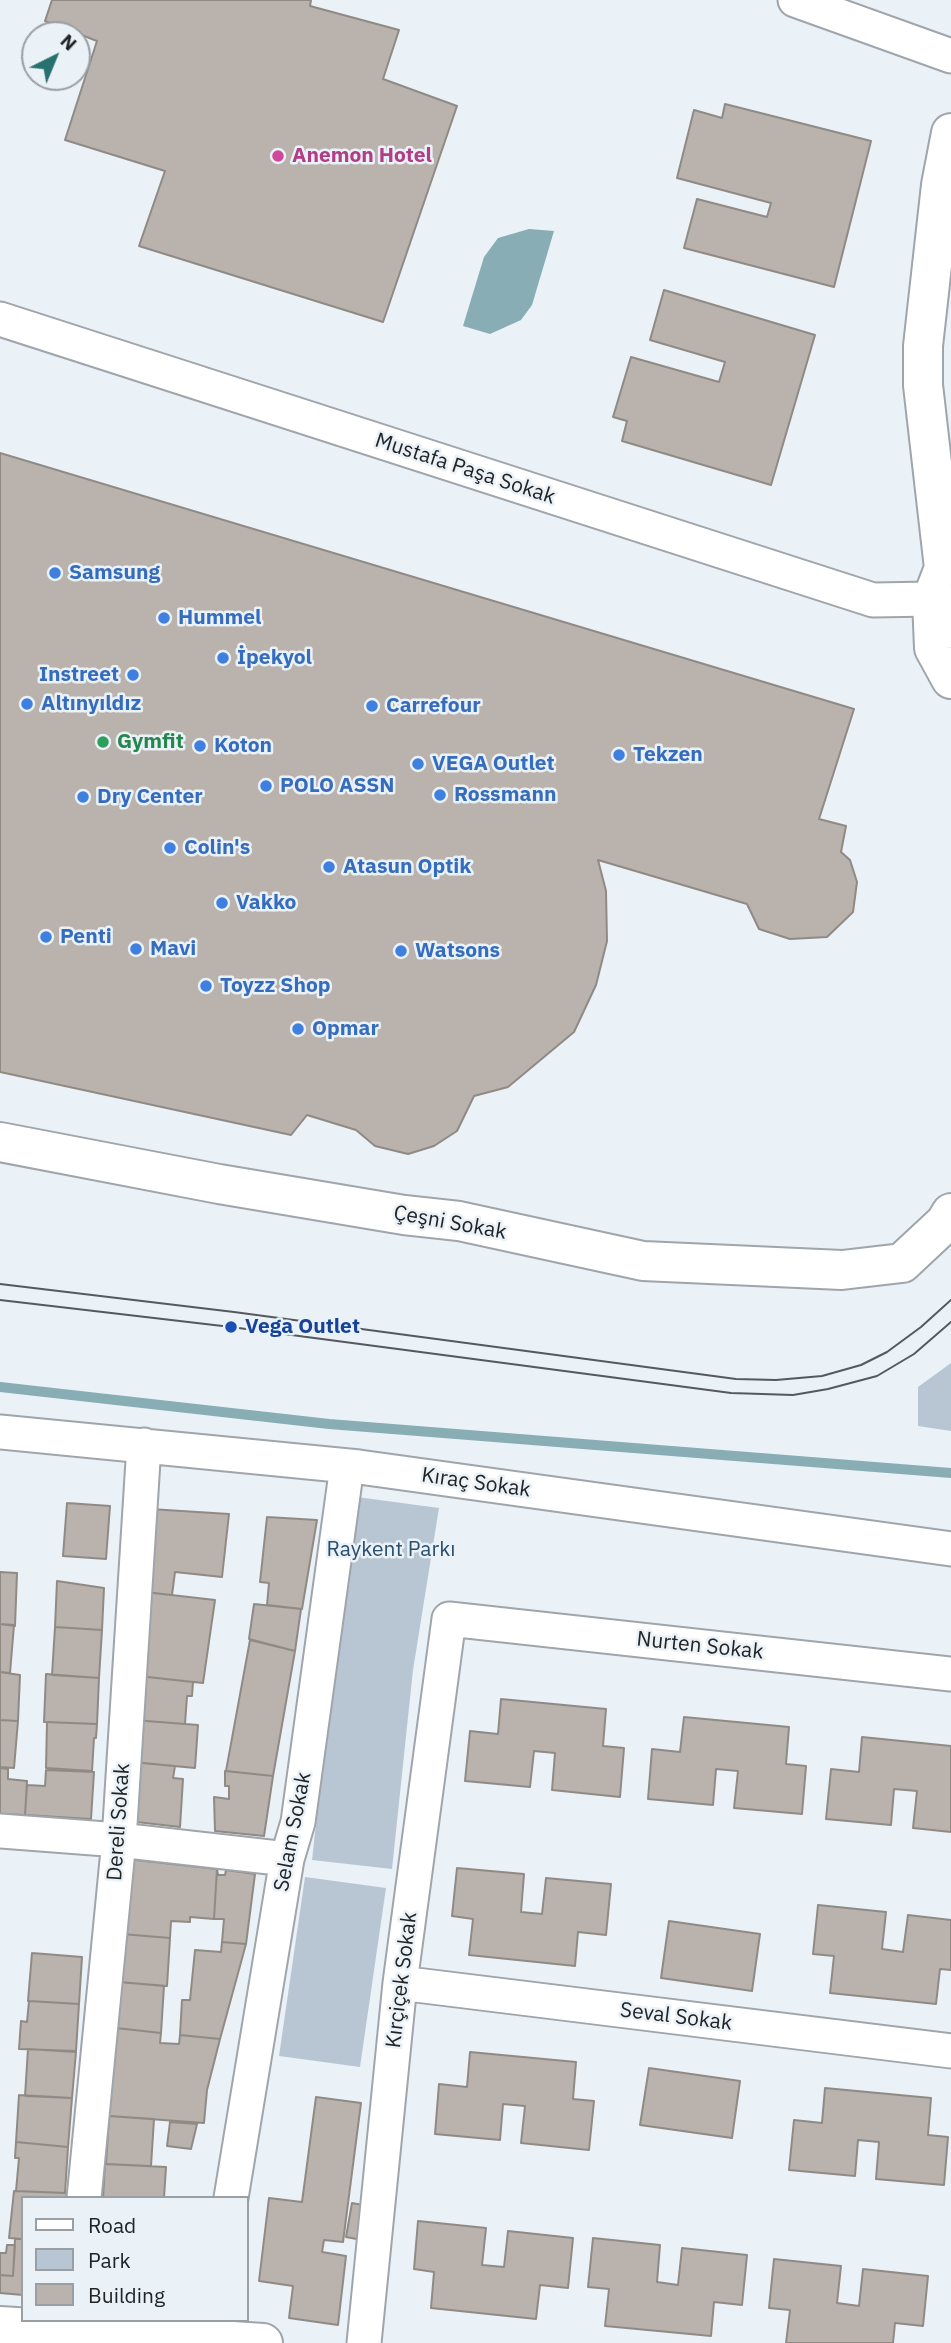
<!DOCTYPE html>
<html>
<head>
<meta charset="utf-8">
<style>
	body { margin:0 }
	#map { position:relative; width:951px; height:2343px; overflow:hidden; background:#eaf1f7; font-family:"IBM Plex Sans",sans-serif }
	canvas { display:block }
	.legend { position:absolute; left:21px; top:2196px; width:228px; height:126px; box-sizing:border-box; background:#eaf1f7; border:2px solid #9a9fa3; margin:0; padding:9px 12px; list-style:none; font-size:21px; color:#212426 }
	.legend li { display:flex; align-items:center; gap:14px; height:35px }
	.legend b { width:35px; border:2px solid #9a9fa3 }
	.north { position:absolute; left:21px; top:21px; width:70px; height:70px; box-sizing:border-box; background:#eaf1f7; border:2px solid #9a9fa3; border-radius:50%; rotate:43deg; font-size:19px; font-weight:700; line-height:28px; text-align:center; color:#212426 }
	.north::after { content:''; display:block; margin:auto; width:24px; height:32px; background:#27716e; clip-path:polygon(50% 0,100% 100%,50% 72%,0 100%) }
</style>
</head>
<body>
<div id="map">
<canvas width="951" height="2343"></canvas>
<ul class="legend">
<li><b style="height:9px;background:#fff"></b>Road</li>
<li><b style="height:19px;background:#b8c6d4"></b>Park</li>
<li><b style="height:19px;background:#b9b2ad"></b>Building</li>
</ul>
<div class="north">N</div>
</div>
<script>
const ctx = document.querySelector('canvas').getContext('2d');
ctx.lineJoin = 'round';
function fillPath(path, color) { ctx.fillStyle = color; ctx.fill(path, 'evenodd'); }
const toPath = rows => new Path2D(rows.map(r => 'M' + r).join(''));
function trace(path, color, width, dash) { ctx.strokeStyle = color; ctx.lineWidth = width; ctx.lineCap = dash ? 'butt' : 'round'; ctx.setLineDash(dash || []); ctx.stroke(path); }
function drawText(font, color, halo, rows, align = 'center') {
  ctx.font = font + ' "IBM Plex Sans",sans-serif'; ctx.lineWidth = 5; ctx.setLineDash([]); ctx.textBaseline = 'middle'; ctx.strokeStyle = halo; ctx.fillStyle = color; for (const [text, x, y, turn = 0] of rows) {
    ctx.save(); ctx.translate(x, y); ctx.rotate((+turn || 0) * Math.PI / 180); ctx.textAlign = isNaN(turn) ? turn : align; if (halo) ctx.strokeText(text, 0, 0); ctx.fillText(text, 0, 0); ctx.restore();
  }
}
const green = toPath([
	[951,1363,951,1431,918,1426,918,1387],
	[357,1497,439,1508,413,1670,392,1869,312,1860,334,1661],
	[305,1877,386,1888,360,2067,279,2056]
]);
const water = toPath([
	[529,229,554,231,532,305,521,320,490,334,463,326,484,257,498,238]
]);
const stream = toPath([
	[0,1387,329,1424,951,1473]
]);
const building = toPath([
	[52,0,311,0,310,6,399,30,383,79,457,106,383,322,139,246,165,171,65,140,97,41,45,21,52,0],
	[725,104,871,141,834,287,684,248,697,199,767,217,771,203,677,178,694,110,722,118,725,104],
	[664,290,815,335,771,485,622,441,627,421,613,417,631,357,719,382,725,362,650,340,664,290],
	[0,453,854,709,819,819,846,826,841,852,850,860,857,882,853,912,827,937,790,939,759,929,747,904,598,860,606,891,607,941,596,985,574,1032,508,1087,474,1096,457,1131,434,1146,408,1154,375,1146,356,1130,307,1115,291,1135,0,1072,0,453],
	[67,1503,110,1506,106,1559,63,1556,67,1503],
	[150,1509,229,1514,222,1577,175,1572,172,1595,144,1592,150,1509],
	[267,1517,317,1520,302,1609,267,1605,269,1583,260,1582,267,1517],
	[0,1572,17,1573,15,1626,0,1624,0,1572],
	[57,1581,104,1588,102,1630,55,1627,57,1581],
	[145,1592,215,1600,203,1683,138,1676,145,1592],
	[254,1604,301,1609,295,1651,249,1639,254,1604],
	[0,1624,14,1625,10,1673,0,1672,0,1624],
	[55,1627,102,1630,99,1678,52,1675,55,1627],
	[250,1640,295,1651,273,1776,226,1771,250,1640],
	[0,1672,20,1675,18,1721,0,1720,0,1672],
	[46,1674,99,1678,97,1724,44,1722,46,1674],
	[138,1676,193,1682,192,1696,187,1696,185,1724,134,1720,138,1676],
	[501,1699,606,1709,603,1746,624,1748,620,1797,552,1790,555,1753,534,1751,530,1787,465,1781,470,1731,498,1734,501,1699],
	[684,1717,789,1727,786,1764,806,1766,802,1814,734,1808,738,1771,716,1769,713,1805,648,1799,652,1749,680,1752,684,1717],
	[0,1720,18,1721,14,1768,0,1767,0,1720],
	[134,1720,198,1725,195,1768,131,1762,134,1720],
	[47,1722,97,1724,96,1738,94,1738,92,1771,46,1768,47,1722],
	[862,1737,951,1746,951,1832,913,1828,917,1791,894,1789,891,1825,826,1819,831,1769,859,1772,862,1737],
	[132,1762,175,1766,173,1778,183,1779,180,1827,128,1821,132,1762],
	[0,1768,8,1769,8,1779,27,1781,25,1815,0,1814,0,1768],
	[46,1770,94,1772,91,1819,25,1815,27,1785,45,1786,46,1770],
	[225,1771,273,1776,264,1836,215,1831,214,1797,229,1799,229,1786,225,1786,225,1771],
	[127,1859,217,1869,214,1919,190,1917,190,1922,171,1921,170,1938,122,1934,127,1859],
	[457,1868,524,1874,521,1912,542,1914,546,1878,611,1884,606,1935,578,1932,575,1966,469,1955,473,1919,452,1916,457,1868],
	[217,1869,218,1875,225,1875,226,1870,255,1874,246,1944,222,1942,224,1919,214,1919,217,1869],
	[818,1905,886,1912,882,1949,903,1952,908,1915,951,1920,951,1970,940,1969,936,2004,830,1993,834,1956,813,1954,818,1905],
	[669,1921,760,1934,752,1991,661,1978,669,1921],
	[122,1934,170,1938,167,1986,119,1982,122,1934],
	[222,1942,246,1944,220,2039,180,2035,182,2000,190,2000,195,1950,221,1952,222,1942],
	[32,1953,82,1957,79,2004,28,2001,32,1953],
	[119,1982,164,1986,161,2033,116,2028,119,1982],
	[29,2001,79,2004,76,2051,19,2049,21,2021,27,2022,29,2001],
	[116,2028,161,2033,160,2043,179,2044,180,2035,220,2039,207,2090,204,2123,109,2116,116,2028],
	[28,2049,76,2052,72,2098,25,2096,28,2049],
	[470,2052,576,2062,573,2099,594,2101,589,2150,521,2143,525,2106,503,2104,500,2140,435,2134,439,2084,467,2087,470,2052],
	[649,2068,740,2081,732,2138,640,2125,649,2068],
	[825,2088,931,2098,928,2135,948,2137,944,2185,876,2179,879,2142,858,2140,855,2176,789,2170,794,2120,822,2123,825,2088],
	[19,2095,72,2098,68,2147,16,2142,19,2095],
	[316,2097,361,2103,343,2242,324,2240,322,2252,346,2256,338,2325,289,2318,293,2286,259,2281,269,2198,302,2202,316,2097],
	[109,2116,154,2119,151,2166,106,2164,109,2116],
	[170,2122,197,2124,191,2149,167,2146,170,2122],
	[16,2142,68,2147,65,2193,16,2191,19,2158,15,2158,16,2142],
	[105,2164,166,2167,164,2198,103,2198,105,2164],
	[14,2191,67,2193,66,2198,23,2198,23,2239,9,2238,14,2191],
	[352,2203,368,2206,362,2240,346,2237,352,2203],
	[418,2221,486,2228,482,2265,504,2267,508,2231,573,2238,568,2288,540,2285,536,2319,431,2308,434,2272,414,2269,418,2221],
	[593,2238,660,2245,657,2282,678,2285,682,2248,747,2255,742,2305,714,2302,711,2336,605,2326,609,2289,588,2287,593,2238],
	[15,2239,23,2239,23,2295,0,2293,0,2275,13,2276,15,2239],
	[7,2245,15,2245,13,2276,0,2275,0,2253,6,2253,7,2245],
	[774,2259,841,2266,837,2303,859,2306,863,2269,928,2276,923,2326,895,2323,893,2343,786,2343,790,2310,769,2308,774,2259]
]);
const street = toPath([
	[795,0,951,56],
	[0,319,873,600,932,599],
	[0,1432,359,1467,951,1549],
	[0,1831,119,1840,287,1859],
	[400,1983,951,2051],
	[84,2198,119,1840,144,1445],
	[231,2198,287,1859,298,1822,347,1466],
	[364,2343,400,1983,449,1619,951,1674]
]);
const secondary = toPath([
	[951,560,944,568,932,599,934,648,951,679],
	[944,568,923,385,923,346,941,185,951,133],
	[0,1142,219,1184,404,1215,459,1221,643,1261,842,1270,902,1263,945,1223,951,1213],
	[0,2326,263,2343]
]);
const tram = toPath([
	[0,1284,234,1312,736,1379,776,1380,822,1376,861,1365,887,1352,921,1327,951,1300],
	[0,1300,231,1327,731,1393,793,1395,828,1389,877,1376,914,1354,951,1322]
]);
const markers = [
	[278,156,7,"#d1479c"],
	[55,573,7,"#3f7fe0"],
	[164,618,7,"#3f7fe0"],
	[223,658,7,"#3f7fe0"],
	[133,675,7,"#3f7fe0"],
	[27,704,7,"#3f7fe0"],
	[372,706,7,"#3f7fe0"],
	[103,742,7,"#2e9e5b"],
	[200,746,7,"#3f7fe0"],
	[619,755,7,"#3f7fe0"],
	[418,764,7,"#3f7fe0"],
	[266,786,7,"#3f7fe0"],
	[440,795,7,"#3f7fe0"],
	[83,797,7,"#3f7fe0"],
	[170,848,7,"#3f7fe0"],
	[329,867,7,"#3f7fe0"],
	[222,903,7,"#3f7fe0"],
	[46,937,7,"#3f7fe0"],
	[136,949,7,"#3f7fe0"],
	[401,951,7,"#3f7fe0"],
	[206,986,7,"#3f7fe0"],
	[298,1029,7,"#3f7fe0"],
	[231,1327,7,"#1a4fb4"]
];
const hotelNames = [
	["Anemon Hotel",292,156]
];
const streetNames = [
	["Mustafa Paşa Sokak",465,469,18],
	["Çeşni Sokak",450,1223,10],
	["Kıraç Sokak",476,1483,8],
	["Nurten Sokak",700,1646,6],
	["Dereli Sokak",119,1822,-86],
	["Selam Sokak",293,1832,-79],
	["Kırçiçek Sokak",402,1980,-83],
	["Seval Sokak",676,2017,7]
];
const shopNames = [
	["Samsung",69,573],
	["Hummel",178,618],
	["İpekyol",237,658],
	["Instreet",119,675,"right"],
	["Altınyıldız",41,704],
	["Carrefour",386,706],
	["Koton",214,746],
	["Tekzen",633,755],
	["VEGA Outlet",432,764],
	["POLO ASSN",280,786],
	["Rossmann",454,795],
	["Dry Center",97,797],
	["Colin's",184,848],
	["Atasun Optik",343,867],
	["Vakko",236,903],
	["Penti",60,937],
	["Mavi",150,949],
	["Watsons",415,951],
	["Toyzz Shop",220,986],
	["Opmar",312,1029]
];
const leisureNames = [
	["Gymfit",117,742]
];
const transitNames = [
	["Vega Outlet",245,1327]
];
const parkNames = [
	["Raykent Parkı",391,1550]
];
fillPath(green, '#b8c6d4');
fillPath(water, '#89adb4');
trace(stream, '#89adb4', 10);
fillPath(building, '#b9b2ad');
trace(building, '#908a85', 2);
trace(street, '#9fa5aa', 37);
trace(secondary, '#9fa5aa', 42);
trace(street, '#fff', 33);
trace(secondary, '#fff', 38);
trace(tram, '#55595d', 2);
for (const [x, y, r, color] of markers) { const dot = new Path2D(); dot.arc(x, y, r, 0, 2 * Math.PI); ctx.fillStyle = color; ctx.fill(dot); trace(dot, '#eaf1f7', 2.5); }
drawText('bold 21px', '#b23c85', '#eaf1f7', hotelNames, 'left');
drawText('21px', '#212426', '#eaf1f7', streetNames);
drawText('bold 21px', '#366cbe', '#eaf1f7', shopNames, 'left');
drawText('bold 21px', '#27864d', '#eaf1f7', leisureNames, 'left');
drawText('bold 21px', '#164399', '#eaf1f7', transitNames, 'left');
drawText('21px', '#294f6f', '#eaf1f7', parkNames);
</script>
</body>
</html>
